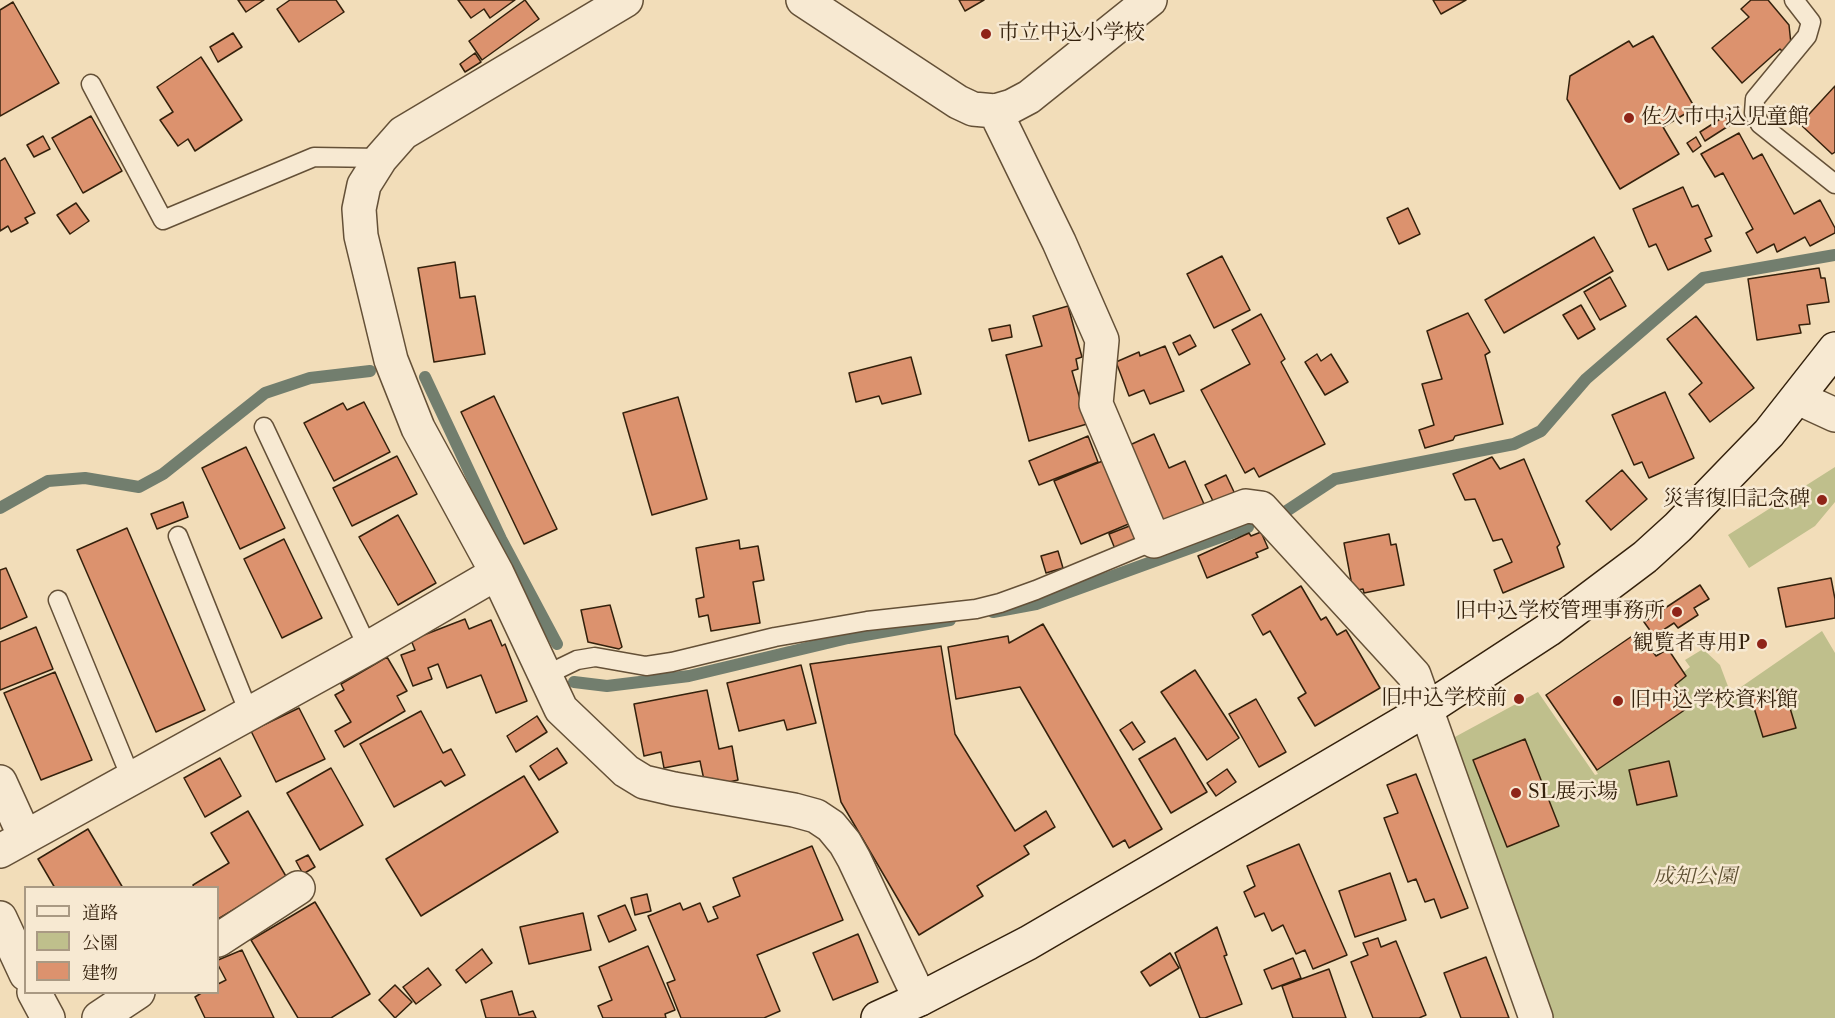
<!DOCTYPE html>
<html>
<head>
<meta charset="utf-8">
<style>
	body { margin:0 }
	#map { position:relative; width:1835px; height:1018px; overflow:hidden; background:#f2ddb9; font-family:"IM FELL Double Pica","Noto Serif JP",serif }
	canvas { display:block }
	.legend { position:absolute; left:24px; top:886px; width:195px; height:108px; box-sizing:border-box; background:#f7e9d2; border:2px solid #a99983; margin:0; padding:8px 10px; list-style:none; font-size:18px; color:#34210c }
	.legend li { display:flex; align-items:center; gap:12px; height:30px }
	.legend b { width:30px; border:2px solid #a99983 }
</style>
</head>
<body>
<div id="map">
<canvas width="1835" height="1018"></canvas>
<ul class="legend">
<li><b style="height:8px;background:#f7e9d2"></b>道路</li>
<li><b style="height:16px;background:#bfbf8c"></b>公園</li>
<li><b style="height:16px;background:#dc926e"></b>建物</li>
</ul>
</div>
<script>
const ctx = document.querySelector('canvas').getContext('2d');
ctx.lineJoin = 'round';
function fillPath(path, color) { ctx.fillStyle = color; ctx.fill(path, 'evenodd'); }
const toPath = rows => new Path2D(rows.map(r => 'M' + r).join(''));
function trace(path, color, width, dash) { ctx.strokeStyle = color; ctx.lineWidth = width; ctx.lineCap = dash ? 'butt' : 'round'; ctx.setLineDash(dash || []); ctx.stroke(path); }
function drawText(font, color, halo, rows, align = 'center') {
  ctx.font = font + ' "IM FELL Double Pica","Noto Serif JP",serif'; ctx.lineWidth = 5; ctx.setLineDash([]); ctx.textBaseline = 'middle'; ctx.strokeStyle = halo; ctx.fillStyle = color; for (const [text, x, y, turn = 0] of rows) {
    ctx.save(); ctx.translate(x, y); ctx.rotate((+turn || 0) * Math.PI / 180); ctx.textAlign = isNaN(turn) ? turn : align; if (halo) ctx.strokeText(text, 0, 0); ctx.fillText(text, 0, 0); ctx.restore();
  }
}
const green = toPath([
	[1835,467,1835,502,1815,526,1749,568,1728,535],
	[1822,631,1835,653,1835,1018,1552,1018,1453,738,1538,692,1595,775,1598,774,1595,769,1691,704,1675,679,1690,667,1685,660,1703,649,1720,665,1729,689,1728,696]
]);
const stream = toPath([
	[425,377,501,539,557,644],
	[0,508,48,481,85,478,139,487,163,474,265,393,310,378,370,371],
	[1285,512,1335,479,1514,444,1541,431,1586,379,1703,278,1835,255],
	[993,612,1036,604,1248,527],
	[574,682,607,686,689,676,848,638,950,620]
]);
const building = toPath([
	[238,0,264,0,246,12,238,0],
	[290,0,336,0,344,12,299,42,277,9,290,0],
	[458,0,515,0,490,18,484,9,471,18,458,0],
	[525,0,539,19,482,60,469,41,525,0],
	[959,0,984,0,965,11,959,0],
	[1433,0,1466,0,1441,14,1433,0],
	[1751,0,1768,0,1789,25,1791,44,1782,51,1780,49,1742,83,1712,48,1749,17,1741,9,1751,0],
	[13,2,59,83,0,116,0,10,13,2],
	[233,33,242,47,218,62,210,47,233,33],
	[1653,36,1695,108,1663,127,1679,154,1620,189,1567,99,1570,76,1629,41,1633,47,1653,36],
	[475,53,481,62,465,72,460,64,475,53],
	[201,57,242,120,195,151,188,139,178,146,160,120,173,112,157,87,201,57],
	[1835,86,1835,152,1832,154,1800,124,1835,86],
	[91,116,122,171,83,193,52,138,91,116],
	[1725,116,1730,125,1705,141,1700,132,1725,116],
	[1739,133,1753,159,1762,154,1794,214,1820,200,1835,228,1835,233,1810,246,1805,237,1777,252,1774,244,1757,253,1746,233,1753,229,1723,173,1715,177,1701,154,1739,133],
	[43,136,50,149,34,157,27,145,43,136],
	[1696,137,1701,146,1693,152,1687,143,1696,137],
	[5,158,35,213,25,218,28,223,11,232,8,226,0,231,0,161,5,158],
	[1683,187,1692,207,1698,205,1712,236,1705,239,1711,251,1668,270,1656,244,1649,247,1633,209,1683,187],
	[76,203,89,221,70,234,57,215,76,203],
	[1408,208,1420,234,1399,244,1387,218,1408,208],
	[1594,237,1613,271,1504,333,1485,300,1594,237],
	[1222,256,1250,310,1214,328,1187,274,1222,256],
	[455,262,460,298,475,296,485,354,434,362,418,268,455,262],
	[1819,268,1821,278,1825,278,1829,302,1807,305,1810,324,1799,325,1801,333,1757,340,1748,279,1819,268],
	[1610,277,1626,306,1600,320,1584,292,1610,277],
	[1581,305,1595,329,1578,339,1563,315,1581,305],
	[1068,306,1082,357,1076,359,1078,369,1072,371,1087,424,1029,441,1006,355,1042,346,1033,316,1068,306],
	[1468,313,1490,352,1485,355,1503,424,1455,436,1453,440,1425,448,1419,430,1434,425,1422,384,1442,379,1427,331,1468,313],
	[1261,314,1285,359,1281,362,1325,444,1259,477,1254,468,1245,473,1201,390,1250,364,1232,330,1261,314],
	[1696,316,1754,388,1710,422,1689,394,1702,383,1667,339,1696,316],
	[1010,325,1012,337,992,341,989,329,1010,325],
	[1190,335,1196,346,1179,355,1173,343,1190,335],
	[1165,346,1184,391,1150,404,1144,390,1129,396,1116,362,1139,352,1140,356,1165,346],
	[1317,354,1321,361,1331,354,1348,382,1325,395,1305,362,1317,354],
	[911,357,921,394,882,404,879,396,856,402,849,373,911,357],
	[1665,392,1694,458,1649,478,1642,462,1634,465,1612,415,1665,392],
	[494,396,557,529,524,544,461,412,494,396],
	[678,397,707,499,652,515,623,413,678,397],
	[364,402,390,452,334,481,304,423,343,403,347,410,364,402],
	[1154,434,1169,468,1185,461,1204,504,1163,522,1121,449,1154,434],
	[1088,436,1098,462,1039,485,1029,461,1088,436],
	[246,447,285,528,240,549,202,468,246,447],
	[397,456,417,494,352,526,333,488,397,456],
	[1492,457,1500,469,1524,459,1560,544,1557,547,1564,567,1503,593,1494,570,1512,562,1502,539,1493,541,1475,499,1465,500,1453,474,1492,457],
	[1105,460,1131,523,1081,544,1054,481,1105,460],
	[1622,470,1647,499,1611,530,1586,501,1622,470],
	[1226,475,1235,494,1214,503,1205,485,1226,475],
	[183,502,188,517,157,529,151,514,183,502],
	[398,515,436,583,398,605,359,537,398,515],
	[1132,525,1138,539,1115,549,1109,534,1132,525],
	[127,528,205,710,156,732,77,550,127,528],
	[1261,532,1268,548,1256,553,1258,557,1207,578,1198,556,1249,533,1251,536,1261,532],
	[1389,534,1391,545,1396,544,1404,585,1364,593,1363,589,1353,591,1344,543,1389,534],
	[284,539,322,618,282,638,244,559,284,539],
	[739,540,740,549,758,546,764,580,753,582,760,623,711,631,708,615,699,617,696,599,704,597,696,548,739,540],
	[1058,551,1063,568,1046,573,1041,556,1058,551],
	[6,568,27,617,0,629,0,570,6,568],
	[1831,578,1835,599,1835,618,1786,627,1778,588,1831,578],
	[1700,585,1709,599,1694,608,1698,615,1678,628,1674,623,1654,636,1644,622,1700,585],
	[1301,586,1321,620,1326,617,1337,635,1346,630,1380,688,1315,726,1298,698,1306,693,1270,631,1263,635,1252,615,1301,586],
	[610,605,622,647,619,649,588,642,581,610,610,605],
	[465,619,469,629,491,620,502,646,505,644,527,701,496,713,481,675,447,688,438,664,428,668,432,679,413,686,401,655,415,650,411,640,465,619],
	[1043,624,1162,829,1129,848,1125,840,1113,847,1020,687,956,699,948,647,1008,636,1009,643,1043,624],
	[36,627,53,669,0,690,0,642,36,627],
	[1638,632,1656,656,1668,649,1686,676,1675,685,1689,707,1597,770,1546,695,1638,632],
	[941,646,955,734,1015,831,1046,811,1055,827,1024,846,1029,854,977,886,983,896,919,935,841,802,810,664,941,646],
	[387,657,407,691,397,696,405,711,344,747,335,731,351,722,335,695,344,690,341,684,387,657],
	[801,665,816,723,787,730,784,720,739,731,727,683,801,665],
	[1195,670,1239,738,1207,760,1161,692,1195,670],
	[55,672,92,760,41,780,4,693,55,672],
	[1784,688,1796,728,1763,737,1751,698,1784,688],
	[707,690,719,749,732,746,738,780,720,784,704,780,700,761,664,768,661,752,644,756,634,704,707,690],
	[1256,699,1286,752,1259,767,1229,714,1256,699],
	[299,708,325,759,276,782,251,731,299,708],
	[421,711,443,753,451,749,465,775,445,786,441,781,394,807,360,744,421,711],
	[537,716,547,732,516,752,507,736,537,716],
	[1132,722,1145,742,1133,750,1120,730,1132,722],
	[1175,738,1207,792,1171,813,1139,759,1175,738],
	[1525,739,1559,826,1507,847,1473,760,1525,739],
	[557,748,567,763,539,780,530,766,557,748],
	[220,758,241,796,205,817,184,778,220,758],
	[1669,761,1677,796,1637,805,1629,770,1669,761],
	[331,768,363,825,320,850,287,793,331,768],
	[1227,769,1236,782,1216,796,1207,783,1227,769],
	[1416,774,1468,908,1441,918,1434,899,1425,902,1416,879,1408,882,1384,818,1398,813,1387,785,1416,774],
	[524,776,558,832,421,916,386,859,524,776],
	[248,811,287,878,218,919,218,888,194,888,193,885,229,863,211,833,248,811],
	[88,829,123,888,55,888,38,859,88,829],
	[1299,844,1347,955,1313,969,1305,950,1296,954,1283,925,1272,931,1264,913,1255,917,1244,892,1255,886,1247,866,1299,844],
	[812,846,843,920,757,955,780,1011,764,1018,681,1018,667,983,675,980,648,916,680,903,683,910,700,903,708,922,718,918,713,907,740,896,733,878,812,846],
	[308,855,315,867,303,874,296,861,308,855],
	[1390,873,1406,920,1355,937,1339,891,1390,873],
	[647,894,651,911,635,915,631,898,647,894],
	[315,902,370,994,331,1018,298,1018,251,940,315,902],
	[625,905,636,930,609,942,598,916,625,905],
	[583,913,591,950,529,964,520,927,583,913],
	[1217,927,1227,955,1224,956,1242,1004,1205,1018,1200,1018,1175,953,1217,927],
	[858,934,878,982,833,1000,813,953,858,934],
	[1378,938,1381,947,1396,941,1426,1015,1419,1018,1373,1018,1351,962,1368,955,1363,943,1378,938],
	[648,946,675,1010,665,1014,666,1018,603,1018,598,1006,612,1000,599,967,648,946],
	[482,949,492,963,466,983,456,970,482,949],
	[242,950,274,1018,205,1018,195,997,203,992,218,992,218,984,226,980,218,965,218,960,242,950],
	[1170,953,1179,968,1150,986,1141,972,1170,953],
	[1486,957,1509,1018,1461,1018,1444,973,1486,957],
	[1293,958,1301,978,1272,989,1264,970,1293,958],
	[428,968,441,985,416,1004,403,987,428,968],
	[1329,969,1346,1018,1293,1018,1282,986,1329,969],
	[395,985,412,1002,395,1018,379,1000,395,985],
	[512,991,519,1015,533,1011,536,1018,486,1018,481,1000,512,991]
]);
const lane = toPath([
	[1794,0,1811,22,1807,36,1755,99,1754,113,1760,124,1835,184],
	[91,84,163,220,314,157,381,158],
	[264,427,368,648],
	[178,536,249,713],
	[58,600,131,778],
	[546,675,577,660,595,657,646,666,672,662,775,637,867,621,976,609,1000,603,1036,590,1154,541]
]);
const street = toPath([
	[626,0,403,133,381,158,364,185,359,209,361,236,391,360,418,428,497,573,561,709,626,771,644,782,674,789,794,810,816,816,831,826,845,843,854,859,920,999],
	[803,0,958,102,973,109,995,111,1012,106,1029,97,1150,0],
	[995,111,1059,242,1102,340,1096,404,1154,541,1246,506,1261,508,1414,675,1536,1018],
	[1798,398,1835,415],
	[0,782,25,837],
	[0,851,368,648,497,573],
	[0,918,26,974],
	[218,940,298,888],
	[34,992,48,1018],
	[99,1018,138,992]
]);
const secondary = toPath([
	[878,1018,920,999,1028,943,1153,870,1427,709,1548,630,1645,557,1678,527,1769,433,1835,349]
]);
const markers = [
	[986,34,6,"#8f2418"],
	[1629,118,6,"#8f2418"],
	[1822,500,6,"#8f2418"],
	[1677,612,6,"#8f2418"],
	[1762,644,6,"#8f2418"],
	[1519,699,6,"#8f2418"],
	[1618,701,6,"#8f2418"],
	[1516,793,6,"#8f2418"]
];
const poiNames = [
	["市立中込小学校",998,34],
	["佐久市中込児童館",1641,118],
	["災害復旧記念碑",1810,500,"right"],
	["旧中込学校管理事務所",1665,612,"right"],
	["観覧者専用P",1750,644,"right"],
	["旧中込学校前",1507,699,"right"],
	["旧中込学校資料館",1630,701],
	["SL展示場",1528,793]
];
const parkNames = [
	["成知公園",1695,878]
];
fillPath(green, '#bfbf8c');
trace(stream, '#727e6e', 12);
fillPath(building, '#dc926e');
trace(building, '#34210c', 1.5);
trace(lane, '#645037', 21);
trace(street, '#645037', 36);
trace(secondary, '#34210c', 36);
trace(lane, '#f7e9d2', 18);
trace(street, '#f7e9d2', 33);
trace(secondary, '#f7e9d2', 33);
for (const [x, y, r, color] of markers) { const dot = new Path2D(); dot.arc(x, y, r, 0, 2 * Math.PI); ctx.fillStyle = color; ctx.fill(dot); trace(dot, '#f7e9d2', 2); }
drawText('21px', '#34210c', '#f7e9d2', poiNames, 'left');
drawText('italic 21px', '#5e5032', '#f7e9d2', parkNames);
</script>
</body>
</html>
